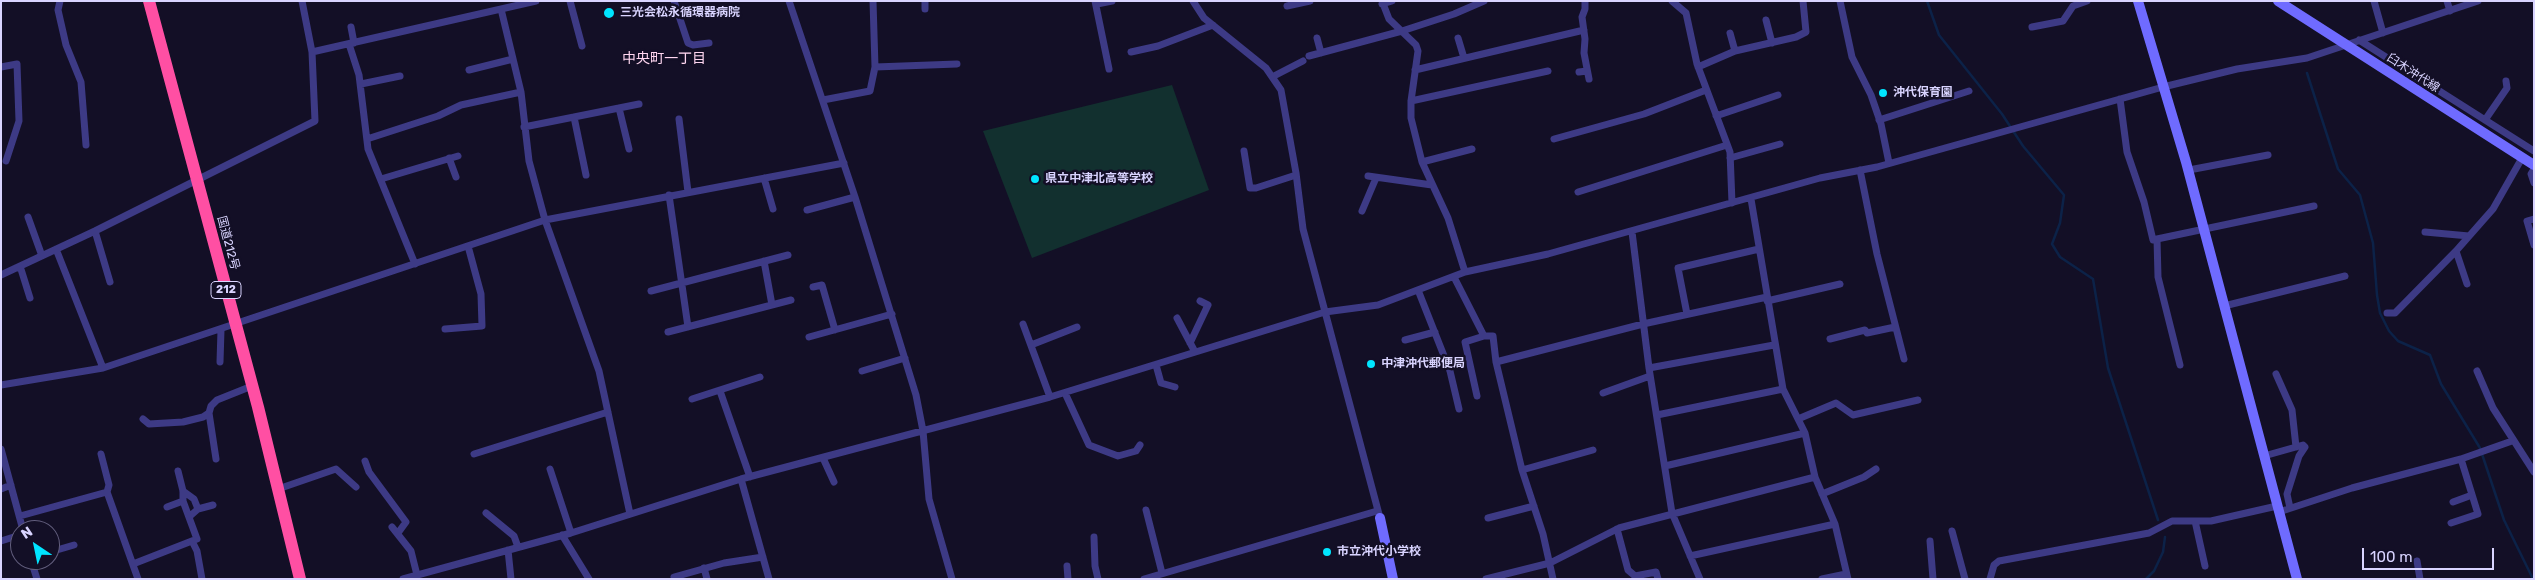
<!DOCTYPE html>
<html>
<head>
<meta charset="utf-8">
<style>
	body { margin:0 }
	#map { position:relative; width:2535px; height:580px; overflow:hidden; background:#130f26; font-family:Rubik,sans-serif }
	canvas { display:block }
	.frame { position:absolute; inset:0; border:2px solid #d9d4ff; pointer-events:none }
	.north { position:absolute; left:10px; top:520px; width:50px; height:50px; box-sizing:border-box; background:#130f26; border:1px solid #625e7d; border-radius:50%; rotate:326deg; font-size:14px; font-weight:700; line-height:20px; text-align:center; color:#d9d4ff }
	.north::after { content:''; display:block; margin:auto; width:18px; height:22px; background:#00e5ff; clip-path:polygon(50% 0,100% 100%,50% 72%,0 100%) }
	.scale { position:absolute; left:2362px; top:548px; width:132px; height:22px; box-sizing:border-box; border:2px solid #d9d4ff; border-top:0; padding-left:6px; font-size:15px; line-height:18px; white-space:nowrap; color:#d9d4ff; -webkit-text-stroke:4px #130f26; paint-order:stroke }
</style>
</head>
<body>
<div id="map">
<canvas width="2535" height="580"></canvas>
<div class="frame"></div>
<div class="north">N</div>
<div class="scale">100 m</div>
</div>
<script>
const ctx = document.querySelector('canvas').getContext('2d');
ctx.lineJoin = 'round';
function fillPath(path, color) { ctx.fillStyle = color; ctx.fill(path, 'evenodd'); }
const toPath = rows => new Path2D(rows.map(r => 'M' + r).join(''));
function trace(path, color, width, dash) { ctx.strokeStyle = color; ctx.lineWidth = width; ctx.lineCap = dash ? 'butt' : 'round'; ctx.setLineDash(dash || []); ctx.stroke(path); }
function drawText(font, color, halo, rows, align = 'center') {
  ctx.font = font + ' Rubik,"Noto Sans JP",sans-serif'; ctx.lineWidth = 5; ctx.setLineDash([]); ctx.textBaseline = 'middle'; ctx.strokeStyle = halo; ctx.fillStyle = color; for (const [text, x, y, turn = 0] of rows) {
    ctx.save(); ctx.translate(x, y); ctx.rotate((+turn || 0) * Math.PI / 180); ctx.textAlign = isNaN(turn) ? turn : align; if (halo) ctx.strokeText(text, 0, 0); ctx.fillText(text, 0, 0); ctx.restore();
  }
}
const green = toPath([
	[1172,85,1209,190,1032,258,983,131]
]);
const stream = toPath([
	[1927,1,1939,35,2002,114,2023,146,2064,195,2060,223,2052,244,2060,257,2093,279,2108,368,2158,520],
	[2307,73,2338,169,2360,195,2373,243,2377,295,2380,313,2389,331,2398,341,2430,355,2441,384,2480,448,2504,520,2533,579],
	[2146,579,2154,571,2163,552,2165,537]
]);
const street = toPath([
	[60,1,58,10,66,45,81,82,86,145],
	[570,1,582,46],
	[674,1,688,43,693,45,709,43],
	[789,1,855,197,916,395,923,431,929,499,952,579],
	[925,1,925,9],
	[1095,1,1109,69],
	[1193,1,1204,18,1266,68,1281,90,1296,173,1303,229,1380,518],
	[1382,1,1389,19,1416,45,1418,51,1411,101,1411,118,1422,162,1448,218,1465,272],
	[1585,1,1585,9,1582,17,1585,39,1584,53,1589,79],
	[1672,1,1686,13,1697,64,1730,152,1732,203],
	[1840,1,1852,57,1871,95,1881,124,1889,163],
	[2374,1,2383,33],
	[2447,1,2450,11],
	[1097,4,1112,1],
	[1382,4,1392,1],
	[1287,6,1310,1],
	[501,9,521,92,529,161,545,220,599,371,630,514],
	[1766,20,1772,43],
	[351,27,354,43],
	[2032,27,2063,21,2073,6,2087,1],
	[1317,38,1321,53],
	[1458,38,1464,58],
	[2359,40,2534,151],
	[349,44,359,75,368,149,415,264],
	[1735,51,1796,37,1806,32,1803,1],
	[312,52,536,1],
	[1131,52,1158,46,1213,25],
	[1309,56,1402,31,1454,14,1484,1],
	[1,67,17,64,19,121,6,161],
	[875,67,957,64],
	[1698,67,1735,51,1730,33],
	[469,70,513,59],
	[1415,70,1584,30],
	[1579,72,1587,71],
	[1272,77,1303,61],
	[361,84,400,76],
	[2120,99,2127,152,2144,202,2153,240,2157,239],
	[823,100,870,91,875,67,873,1],
	[1411,101,1548,71],
	[619,108,629,149],
	[1716,116,1778,95],
	[574,117,586,175],
	[679,119,688,192],
	[1879,120,1969,91],
	[2485,120,2507,88,2506,81],
	[524,127,639,104],
	[367,139,438,116,461,105,521,92],
	[1554,139,1644,114,1706,90],
	[1244,151,1250,188,1256,188,1296,175],
	[449,158,456,177],
	[1730,158,1780,144],
	[1422,162,1472,149],
	[2534,169,2531,174,2534,183],
	[1860,170,1877,254,1904,359],
	[2189,170,2268,155],
	[1368,176,1432,185],
	[764,178,773,209],
	[381,179,458,156],
	[1578,192,1727,145],
	[669,195,688,327],
	[1751,199,1783,389,1805,433,1815,477,1835,524,1848,579],
	[807,210,855,197],
	[1362,211,1376,178],
	[28,217,42,256],
	[2534,219,2527,221,2534,245],
	[95,231,110,282],
	[1632,232,1649,368,1672,513,1700,579],
	[2425,232,2469,236],
	[56,249,103,368],
	[764,261,772,305],
	[20,266,30,298],
	[1,275,95,231,315,121,312,52,302,1],
	[1454,277,1484,336,1493,336,1496,362,1522,470,1543,534,1553,579],
	[2467,284,2456,251,2493,209,2522,158],
	[813,287,822,285,835,330],
	[1418,290,1450,371,1459,409],
	[651,291,788,255],
	[1767,301,1840,284],
	[2224,306,2345,276],
	[2387,313,2395,313,2456,251],
	[1687,314,1678,268,1759,249],
	[1177,318,1195,352],
	[1023,324,1050,397],
	[445,329,482,326,481,294,468,246],
	[668,332,791,300],
	[809,337,892,314],
	[1830,339,1865,330,1867,333,1895,327],
	[1405,340,1435,332],
	[1190,343,1208,305,1200,301],
	[1031,345,1077,327],
	[220,362,221,330],
	[1496,362,1643,324,1767,297],
	[1156,365,1161,383,1175,387],
	[2180,365,2158,277,2157,239,2314,206],
	[1649,368,1774,345],
	[862,371,905,358],
	[2477,371,2493,408,2534,472],
	[2276,374,2292,410,2296,447],
	[1,385,103,368,545,220,844,163],
	[720,391,750,477],
	[1065,393,1089,445,1118,456,1136,451,1140,445],
	[1603,393,1650,376],
	[1477,396,1465,342,1484,336],
	[692,399,760,377],
	[209,413,216,459],
	[1657,415,1783,389],
	[143,419,149,424,183,422,203,417,209,413,211,406,217,400,252,386],
	[1798,419,1836,403,1853,415,1918,400],
	[1,449,23,530],
	[101,454,109,485,107,492,138,579],
	[474,454,608,412],
	[2264,456,2303,445,2305,447,2299,456,2287,494,2290,508],
	[823,458,834,482],
	[365,461,369,472,406,522,398,533],
	[1665,466,1805,433],
	[550,469,571,533],
	[1522,470,1593,450],
	[741,479,769,579],
	[1,489,11,485],
	[278,489,336,469,356,487],
	[183,491,194,499,198,509,189,517],
	[1822,494,1864,477,1876,469],
	[2453,502,2472,495],
	[167,507,183,501],
	[198,509,213,505],
	[1146,510,1162,573],
	[2279,512,2352,488,2461,459,2512,441],
	[486,513,514,536,518,547],
	[20,516,107,492],
	[1488,518,1534,506],
	[2195,521,2205,566],
	[2451,523,2478,514,2461,459],
	[392,527,411,551,417,575],
	[1617,529,1628,570,1635,576,1656,572,1658,579],
	[1952,531,1965,579],
	[562,535,589,579],
	[1094,537,1095,566,1098,579],
	[1,541,20,535],
	[192,541,197,551,202,579],
	[1930,541,1933,579],
	[508,550,511,579],
	[50,552,74,545],
	[1690,556,1835,524],
	[31,560,37,579],
	[2417,561,2420,579],
	[133,564,197,539,183,501,183,491,178,471],
	[1067,566,1068,579],
	[704,568,707,579],
	[674,577,724,563,763,557],
	[403,579,571,533,741,479,1050,397,1325,312,1378,305,1465,272,1548,254,1820,178,1877,167,2163,87,2237,69,2307,58,2478,1],
	[1144,579,1377,511],
	[1486,579,1550,563,1619,528,1815,477],
	[1822,579,1846,574],
	[1990,579,1994,565,1999,561,2149,533,2172,521,2211,521,2277,506]
]);
const secondary = toPath([
	[2138,1,2186,162,2297,579],
	[2278,1,2534,165],
	[1380,518,1393,579]
]);
const highway = toPath([
	[149,1,258,407,300,579]
]);
const markers = [
	[609,13,6,"#00e5ff"],
	[1883,93,5,"#00e5ff"],
	[1035,179,5,"#00e5ff"],
	[1371,364,5,"#00e5ff"],
	[1327,552,5,"#00e5ff"]
];
const shields = [
	[226,290,30]
];
const shieldNames = [
	["212",226,290]
];
const poiNames = [
	["三光会松永循環器病院",620,13],
	["沖代保育園",1893,93],
	["県立中津北高等学校",1045,179],
	["中津沖代郵便局",1381,364],
	["市立沖代小学校",1337,552]
];
const streetNames = [
	["臼木沖代線",2413,73,33],
	["国道212号",228,243,75]
];
const neighbourhoodNames = [
	["中央町一丁目",664,59]
];
fillPath(green, '#12302f');
trace(stream, '#0c2248', 2.5);
trace(street, '#3d3a85', 7);
trace(secondary, '#6f6bff', 10);
trace(highway, '#ff4fa3', 12);
for (const [x, y, r, color] of markers) { const dot = new Path2D(); dot.arc(x, y, r, 0, 2 * Math.PI); ctx.fillStyle = color; ctx.fill(dot); trace(dot, '#130f26', 2); }
for (const [x, y, w] of shields) { const box = new Path2D(); box.roundRect(x - w / 2, y - 8.5, w, 17, 4); ctx.fillStyle = '#130f26'; ctx.fill(box); trace(box, '#d9d4ff', 1); }
drawText('bold 11px', '#d9d4ff', null, shieldNames);
drawText('bold 12px', '#d9d4ff', '#130f26', poiNames, 'left');
drawText('12px', '#d9d4ff', '#130f26', streetNames);
drawText('14px', '#ffd6f0', '#130f26', neighbourhoodNames);
</script>
</body>
</html>
